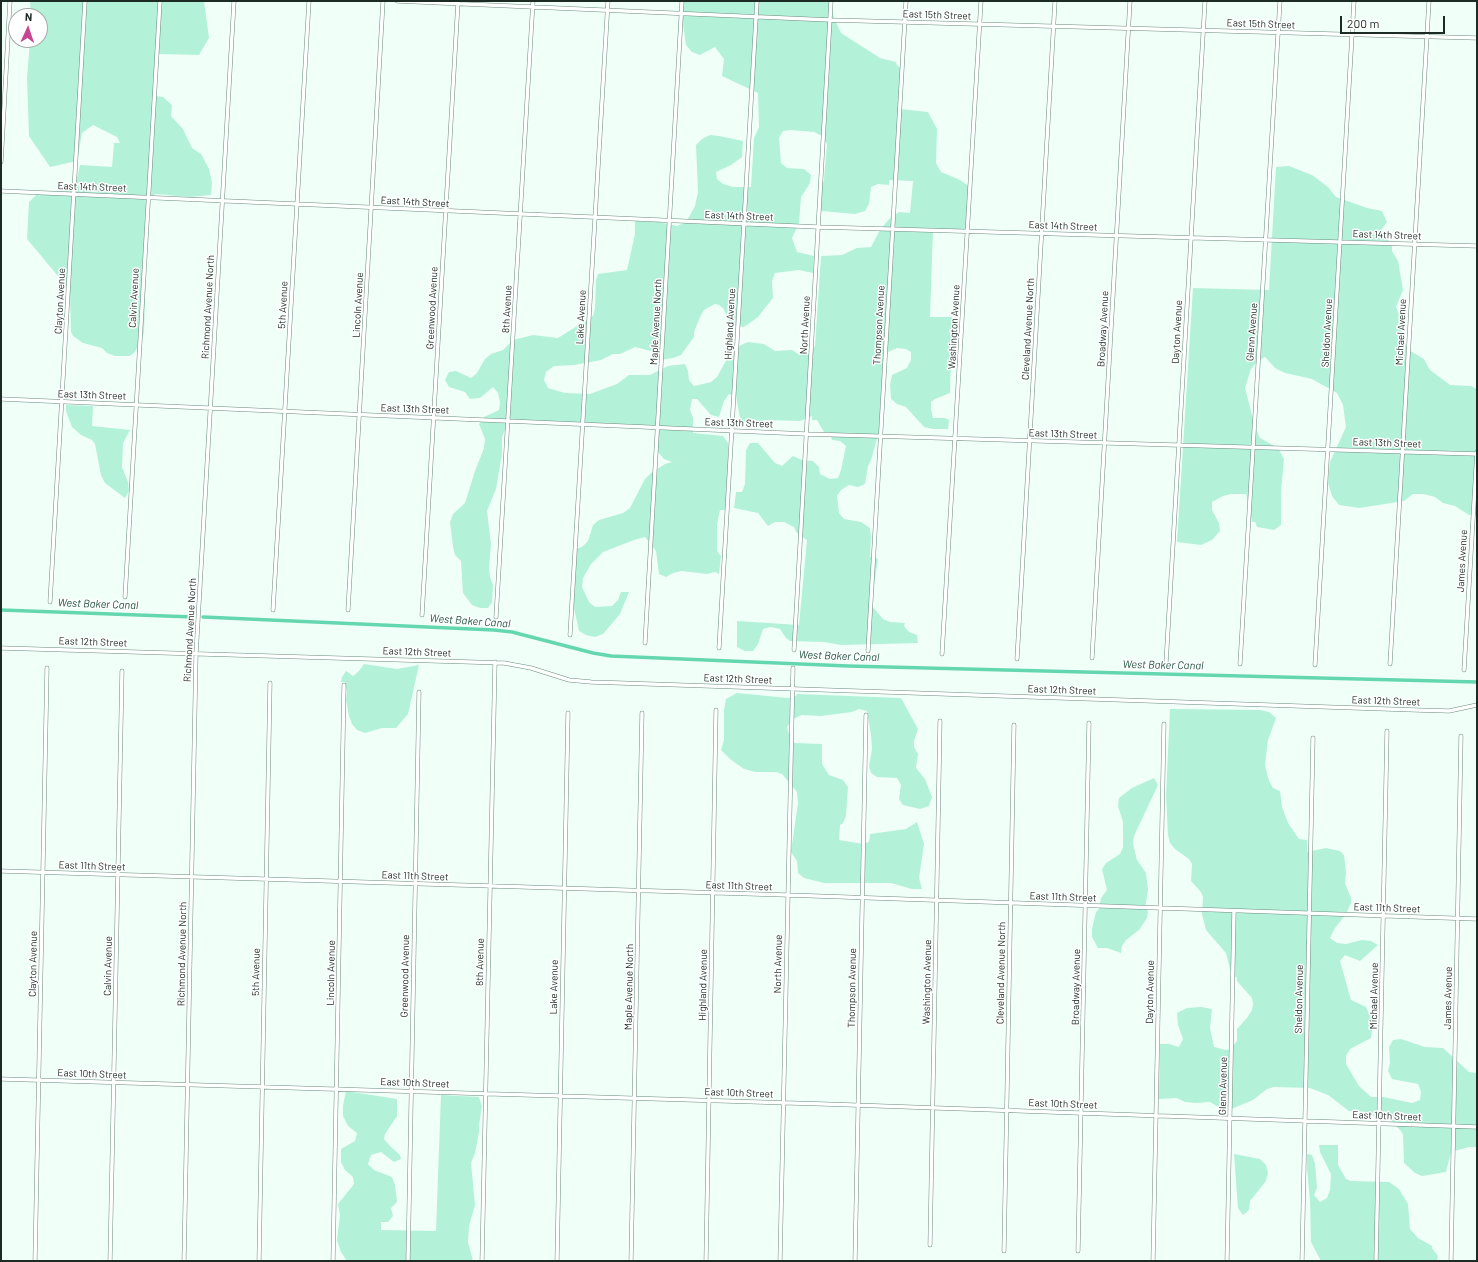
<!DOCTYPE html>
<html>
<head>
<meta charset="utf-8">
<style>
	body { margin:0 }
	#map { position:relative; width:1478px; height:1262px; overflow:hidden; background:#f1fff9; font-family:Barlow,sans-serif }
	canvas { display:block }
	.frame { position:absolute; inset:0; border:2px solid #1d2b25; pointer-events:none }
	.north { position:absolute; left:8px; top:8px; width:40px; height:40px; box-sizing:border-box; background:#fff; border:1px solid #a5aaa8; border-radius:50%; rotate:3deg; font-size:11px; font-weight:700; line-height:16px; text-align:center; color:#1d2b25 }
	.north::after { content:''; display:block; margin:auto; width:14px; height:18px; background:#c74691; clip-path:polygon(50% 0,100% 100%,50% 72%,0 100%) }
	.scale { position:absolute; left:1340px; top:16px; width:105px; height:18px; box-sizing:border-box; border:2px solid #1d2b25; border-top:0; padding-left:5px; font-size:12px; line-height:14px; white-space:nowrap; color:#1d2b25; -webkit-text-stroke:3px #fff; paint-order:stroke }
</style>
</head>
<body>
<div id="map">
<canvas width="1478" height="1262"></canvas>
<div class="frame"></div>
<div class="north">N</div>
<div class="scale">200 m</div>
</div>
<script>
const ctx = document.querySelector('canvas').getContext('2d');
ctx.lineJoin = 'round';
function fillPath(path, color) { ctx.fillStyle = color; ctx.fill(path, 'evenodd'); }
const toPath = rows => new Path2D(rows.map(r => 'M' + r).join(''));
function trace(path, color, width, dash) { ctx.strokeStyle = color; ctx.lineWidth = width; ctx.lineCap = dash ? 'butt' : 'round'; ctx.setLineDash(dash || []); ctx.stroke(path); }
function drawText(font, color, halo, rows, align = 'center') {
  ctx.font = font + ' Barlow,sans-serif'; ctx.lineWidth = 3; ctx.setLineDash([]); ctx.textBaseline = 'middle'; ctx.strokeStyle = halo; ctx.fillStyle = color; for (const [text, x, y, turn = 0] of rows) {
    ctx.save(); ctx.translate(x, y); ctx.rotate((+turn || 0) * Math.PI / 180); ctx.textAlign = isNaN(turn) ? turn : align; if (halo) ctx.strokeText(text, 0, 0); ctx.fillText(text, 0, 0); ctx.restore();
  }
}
const green = toPath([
	[30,1,204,1,209,38,199,55,159,54,156,96,163,97,172,105,171,116,183,129,192,148,201,154,209,169,212,183,211,195,190,197,156,194,148,197,144,333,135,352,130,356,115,356,107,353,102,348,83,343,73,336,71,332,70,295,58,276,27,239,29,202,39,192,67,191,76,183,80,165,112,167,114,143,120,143,117,137,93,125,82,133,77,161,50,167,29,136,27,78,30,40,40,40,40,16,31,16],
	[676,1,830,1,834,18,841,33,880,58,896,62,897,65,902,69,900,109,928,112,937,129,936,163,941,172,960,180,969,186,967,233,933,230,930,317,952,317,950,393,935,399,931,402,931,409,933,418,945,418,949,420,948,429,933,429,924,427,906,407,897,404,891,399,890,385,892,375,907,368,911,360,911,352,906,349,897,348,888,352,884,358,883,362,879,432,871,460,868,466,865,484,858,487,849,485,841,490,837,496,839,513,844,519,861,522,870,528,871,538,870,557,878,559,871,605,883,619,890,622,905,623,904,626,909,632,917,635,918,643,841,645,824,642,790,641,786,638,780,629,771,627,763,629,758,644,753,651,745,651,737,647,737,621,799,625,807,540,796,532,794,527,784,522,775,522,768,526,758,513,734,508,736,492,742,492,745,484,746,450,750,443,758,443,775,463,782,466,793,456,802,460,813,461,819,467,820,474,830,479,838,478,841,470,846,446,840,441,832,440,829,432,824,432,817,420,812,420,812,416,800,421,764,420,759,424,750,425,745,422,740,418,736,396,733,392,732,395,729,394,724,401,719,417,711,415,697,399,692,399,690,410,693,418,693,433,723,436,728,443,728,483,725,510,720,510,717,525,717,551,721,556,719,574,715,572,707,574,682,571,673,573,666,577,659,574,656,551,645,537,634,540,603,552,591,564,583,578,582,587,589,602,595,607,612,606,618,600,621,592,629,592,620,614,603,634,595,637,586,635,579,631,574,608,573,591,576,549,582,547,588,541,593,525,599,520,623,513,630,508,645,479,651,473,665,464,672,462,664,459,658,452,657,430,650,428,508,423,502,437,502,454,496,489,487,511,491,544,489,568,490,577,493,585,492,602,488,608,480,608,472,605,463,593,461,561,455,555,453,547,450,522,453,514,465,503,475,471,484,448,485,439,479,424,484,417,499,410,500,402,498,393,493,387,480,398,470,399,465,392,449,387,445,380,449,372,456,371,471,378,477,373,485,359,491,354,503,350,513,340,533,335,558,338,593,316,595,308,596,280,598,274,627,270,635,234,635,221,659,222,677,226,684,223,689,217,695,206,698,192,696,145,702,139,710,135,719,136,743,141,742,157,731,165,716,172,717,179,723,184,733,187,751,187,754,138,759,127,758,93,722,76,724,59,715,47,700,55,692,52,686,45,680,2],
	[791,130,814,132,822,136,827,144,824,179,820,194,821,211,855,214,865,211,869,204,871,187,878,184,889,185,889,180,913,181,910,213,899,212,889,219,880,230,871,247,857,248,842,255,821,256,815,346,809,353,800,355,792,350,775,351,764,344,748,342,739,346,727,359,717,377,711,382,703,384,694,386,689,380,688,371,685,364,668,366,650,375,629,375,617,384,590,394,565,393,548,388,544,380,546,372,554,366,574,365,601,360,613,354,620,354,635,347,651,351,653,355,660,360,673,358,681,355,694,337,694,332,700,317,704,310,709,307,715,304,719,305,723,308,731,325,744,327,758,317,773,298,772,281,775,273,799,270,813,273,814,256,797,252,792,238,799,223,801,197,810,183,811,175,804,169,787,168,781,163,779,138,783,131],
	[1289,166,1312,175,1328,187,1336,197,1367,208,1382,211,1387,222,1382,229,1383,233,1392,245,1392,251,1398,261,1403,290,1396,307,1402,322,1402,333,1407,349,1424,359,1430,370,1450,385,1471,386,1477,389,1477,516,1469,515,1455,506,1443,503,1435,497,1423,494,1413,494,1404,501,1398,502,1359,508,1339,505,1332,496,1328,483,1330,462,1346,427,1343,405,1337,393,1312,379,1285,373,1275,368,1265,357,1258,361,1251,369,1245,388,1255,427,1260,438,1278,448,1284,459,1281,491,1281,525,1274,530,1257,527,1255,522,1252,522,1246,494,1231,494,1223,496,1212,502,1212,510,1219,523,1220,531,1212,540,1201,545,1177,542,1193,288,1269,290,1276,167],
	[66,405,93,406,92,426,130,430,123,443,122,467,128,482,129,491,125,498,105,483,101,475,95,444,92,440,81,435,72,427,66,411],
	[364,664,397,669,419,665,408,714,396,728,382,728,365,733,357,730,352,724,349,716,346,700,347,691,345,682,341,682,342,677,346,671,353,676,359,671],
	[737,693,788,698,796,696,797,694,901,698,918,729,914,741,914,747,918,754,916,768,925,779,932,797,929,806,920,809,903,805,899,799,901,785,897,778,877,777,871,773,869,766,872,749,871,735,867,711,859,709,852,712,821,716,802,715,793,719,787,727,790,738,794,743,822,744,822,764,829,775,843,780,848,787,846,816,843,823,840,825,839,840,863,844,869,842,870,834,906,829,917,822,924,844,919,878,922,889,912,889,891,883,824,883,804,878,798,873,797,861,791,852,798,803,797,792,782,774,776,772,755,772,744,769,730,759,721,750,724,740,724,710,726,699],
	[1170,709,1260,710,1269,712,1276,718,1268,740,1265,765,1269,781,1273,788,1280,791,1282,807,1288,823,1299,839,1307,840,1307,852,1326,848,1340,851,1344,855,1346,872,1345,883,1351,898,1351,903,1346,914,1335,928,1330,938,1337,943,1346,944,1362,940,1371,941,1378,945,1360,961,1345,955,1340,961,1351,1000,1366,1007,1373,1022,1371,1038,1350,1049,1346,1056,1346,1064,1359,1086,1371,1097,1383,1097,1412,1103,1420,1100,1421,1092,1418,1084,1392,1079,1388,1071,1390,1063,1389,1047,1393,1040,1401,1039,1425,1047,1443,1048,1469,1072,1477,1073,1477,1147,1469,1147,1451,1152,1446,1172,1422,1176,1415,1173,1404,1163,1403,1135,1401,1131,1388,1118,1370,1115,1367,1112,1349,1111,1328,1095,1310,1088,1274,1087,1267,1089,1253,1100,1231,1109,1220,1108,1210,1102,1195,1103,1185,1102,1177,1098,1159,1099,1160,1044,1169,1044,1179,1047,1183,1039,1178,1025,1177,1013,1187,1008,1201,1007,1212,1009,1210,1028,1214,1047,1226,1050,1230,1049,1237,1041,1237,1029,1247,1018,1252,1010,1253,1004,1252,998,1237,981,1237,978,1231,973,1226,953,1206,930,1202,914,1203,897,1201,892,1191,881,1192,864,1189,859,1175,849,1170,843,1168,835,1166,795],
	[1154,778,1158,785,1134,836,1133,844,1137,860,1146,873,1148,890,1145,908,1148,911,1147,918,1139,930,1126,940,1122,946,1121,953,1107,948,1098,948,1092,937,1092,929,1096,912,1099,909,1101,898,1107,890,1102,869,1106,863,1120,854,1123,847,1123,822,1118,806,1119,798,1132,788],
	[346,1091,397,1099,397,1116,385,1134,384,1139,390,1146,400,1155,401,1159,394,1162,381,1152,371,1155,368,1164,374,1170,392,1177,395,1185,397,1202,391,1208,393,1216,388,1222,381,1222,381,1230,436,1231,441,1095,479,1097,482,1106,479,1125,479,1132,475,1153,471,1163,475,1205,469,1226,468,1242,473,1261,347,1261,341,1252,337,1240,340,1215,338,1204,354,1184,353,1177,345,1170,341,1162,341,1149,355,1141,357,1133,348,1126,343,1116,343,1106],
	[1319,1145,1338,1145,1338,1165,1346,1179,1351,1181,1389,1182,1399,1189,1408,1204,1410,1229,1418,1238,1432,1246,1432,1248,1438,1256,1437,1261,1321,1261,1311,1242,1310,1201,1307,1169,1307,1154,1312,1155,1315,1163,1317,1188,1314,1195,1320,1202,1327,1198,1330,1190,1331,1174,1320,1152],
	[1234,1154,1260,1159,1266,1165,1268,1173,1266,1181,1250,1201,1249,1210,1243,1215,1238,1208]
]);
const canal = toPath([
	[1,610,193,617],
	[203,617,494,630,512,632,593,653,611,656,848,666,1477,682]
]);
const minor = toPath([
	[397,1,830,20,1477,38],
	[1,162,10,1],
	[1,191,818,227,1477,246],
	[1,399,806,434,1477,454],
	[125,597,160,1],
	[50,602,85,1],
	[273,610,309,1],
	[348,610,383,1],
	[422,615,458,2],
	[496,617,533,1],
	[570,635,608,1],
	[645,643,682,1],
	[1,648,504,663,531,668,569,680,591,682,1416,710,1449,711,1477,705],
	[719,648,757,1],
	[794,650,831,1],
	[868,651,906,1],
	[942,654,981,1],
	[1092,658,1130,1],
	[1017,659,1055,1],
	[1166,663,1205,1],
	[1240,664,1280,1],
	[1390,664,1429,1],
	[1315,665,1354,1],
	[1464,670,1477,452],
	[1,871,787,895,1477,919],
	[1,1079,824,1104,1477,1127],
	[930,1245,940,721],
	[1004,1251,1014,725],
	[1078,1251,1089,723],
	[35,1261,47,668],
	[110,1261,122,671],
	[184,1261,196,654,234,1],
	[259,1261,270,683],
	[333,1261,344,685],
	[408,1261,419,692],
	[482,1261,495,662],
	[557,1261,568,713],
	[631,1261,642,713],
	[706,1261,716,710],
	[780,1261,793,668],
	[855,1261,866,715],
	[1153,1261,1164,724],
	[1227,1261,1234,911],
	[1302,1261,1313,738],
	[1376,1261,1387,731],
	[1451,1261,1461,736]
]);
const streetNames = [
	["East 15th Street",937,15,2],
	["East 15th Street",1261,24,2],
	["East 14th Street",92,187,2],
	["East 14th Street",415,202,3],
	["East 14th Street",739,216,2],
	["East 14th Street",1063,226,2],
	["East 14th Street",1387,235,2],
	["Calvin Avenue",134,298,-87],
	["Clayton Avenue",60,301,-87],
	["5th Avenue",283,305,-87],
	["Lincoln Avenue",358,305,-87],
	["Richmond Avenue North",208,307,-87],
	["Greenwood Avenue",432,308,-87],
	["8th Avenue",507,309,-87],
	["Lake Avenue",581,317,-87],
	["Maple Avenue North",656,322,-87],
	["Highland Avenue",730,324,-87],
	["North Avenue",805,325,-87],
	["Thompson Avenue",879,325,-87],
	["Washington Avenue",954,327,-87],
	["Cleveland Avenue North",1028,329,-87],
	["Broadway Avenue",1103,329,-87],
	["Dayton Avenue",1177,332,-87],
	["Glenn Avenue",1252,332,-86],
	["Michael Avenue",1401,332,-87],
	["Sheldon Avenue",1327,333,-87],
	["East 13th Street",92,395,2],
	["East 13th Street",415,409,2],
	["East 13th Street",739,423,2],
	["East 13th Street",1063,434,2],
	["East 13th Street",1387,443,2],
	["James Avenue",1462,561,-87],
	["Richmond Avenue North",190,630,-87],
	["East 12th Street",93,642,2],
	["East 12th Street",417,652,2],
	["East 12th Street",738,679,2],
	["East 12th Street",1062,690,2],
	["East 12th Street",1386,701,2],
	["East 11th Street",92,866,2],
	["East 11th Street",415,876,2],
	["East 11th Street",739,886,2],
	["East 11th Street",1063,897,2],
	["East 11th Street",1387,908,2],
	["Richmond Avenue North",182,954,-89],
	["8th Avenue",480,962,-89],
	["Clayton Avenue",33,964,-89],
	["North Avenue",778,964,-89],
	["Calvin Avenue",108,966,-89],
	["5th Avenue",256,972,-89],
	["Lincoln Avenue",331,973,-89],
	["Cleveland Avenue North",1001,973,-89],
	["Greenwood Avenue",405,976,-89],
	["Washington Avenue",927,982,-89],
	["Highland Avenue",703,985,-89],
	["Lake Avenue",554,987,-89],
	["Maple Avenue North",629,987,-89],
	["Broadway Avenue",1076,987,-89],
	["Thompson Avenue",852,988,-89],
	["Dayton Avenue",1150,992,-89],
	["Michael Avenue",1374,996,-89],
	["James Avenue",1448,998,-89],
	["Sheldon Avenue",1299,999,-89],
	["East 10th Street",92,1074,2],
	["East 10th Street",415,1083,2],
	["Glenn Avenue",1223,1086,-89],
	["East 10th Street",739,1093,2],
	["East 10th Street",1063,1104,2],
	["East 10th Street",1387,1116,2]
];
const waterNames = [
	["West Baker Canal",98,604,2],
	["West Baker Canal",470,621,4],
	["West Baker Canal",839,656,2],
	["West Baker Canal",1163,665,1]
];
fillPath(green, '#b3f2d9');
trace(canal, '#65d7b0', 3.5);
trace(minor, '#6b8b7e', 4.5);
trace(minor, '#fff', 3.5);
drawText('10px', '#1d2b25', '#fff', streetNames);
drawText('italic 11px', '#255545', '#fff', waterNames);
</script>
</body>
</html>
